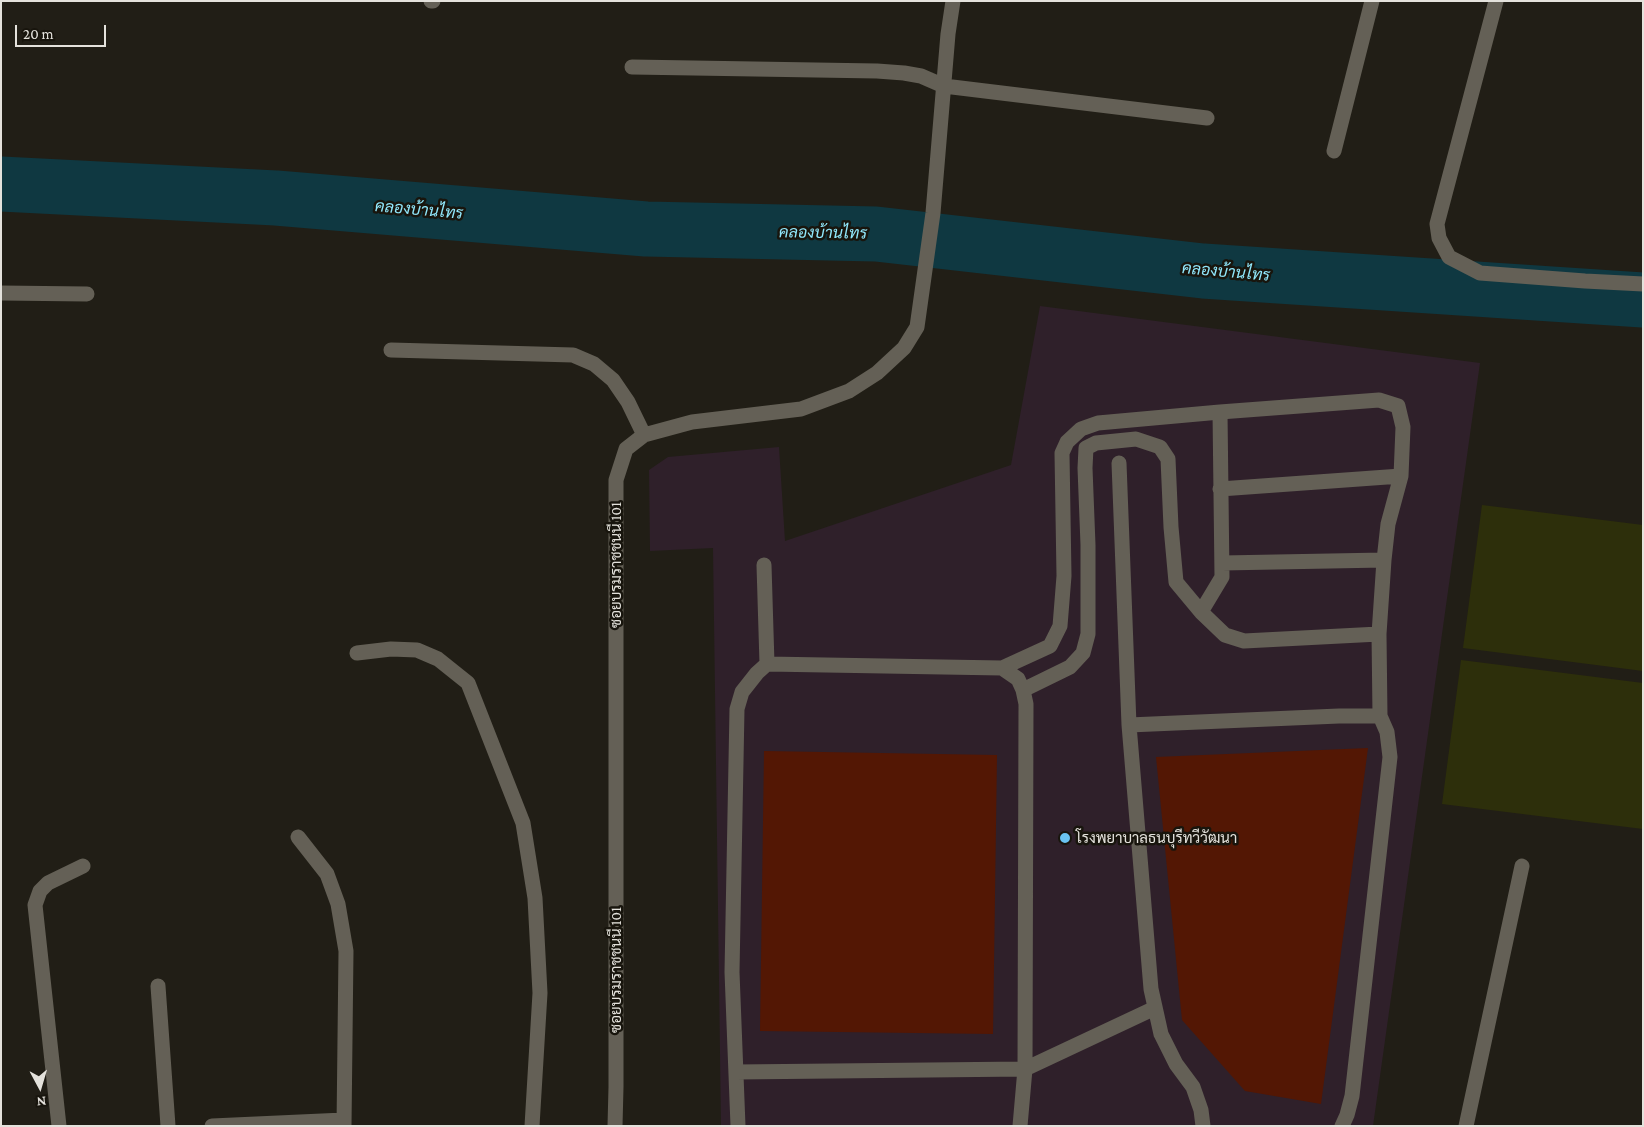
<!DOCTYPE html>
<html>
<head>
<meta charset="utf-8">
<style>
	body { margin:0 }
	#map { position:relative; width:1644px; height:1127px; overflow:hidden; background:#211e16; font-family:"Crimson Pro",serif }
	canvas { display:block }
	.frame { position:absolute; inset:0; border:2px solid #e4e2dc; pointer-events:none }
	.north { position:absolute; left:15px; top:1062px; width:50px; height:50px; -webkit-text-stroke:4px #18150d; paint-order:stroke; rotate:174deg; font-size:14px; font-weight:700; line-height:20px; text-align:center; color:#e4e2dc }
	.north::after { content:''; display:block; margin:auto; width:18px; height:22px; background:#e4e2dc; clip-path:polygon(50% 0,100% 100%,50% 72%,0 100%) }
	.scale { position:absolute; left:15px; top:25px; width:91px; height:22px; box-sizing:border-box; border:2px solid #e4e2dc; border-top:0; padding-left:6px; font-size:15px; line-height:18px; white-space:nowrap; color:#e4e2dc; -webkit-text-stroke:4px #18150d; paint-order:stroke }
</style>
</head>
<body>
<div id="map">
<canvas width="1644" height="1127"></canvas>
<div class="frame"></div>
<div class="north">N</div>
<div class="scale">20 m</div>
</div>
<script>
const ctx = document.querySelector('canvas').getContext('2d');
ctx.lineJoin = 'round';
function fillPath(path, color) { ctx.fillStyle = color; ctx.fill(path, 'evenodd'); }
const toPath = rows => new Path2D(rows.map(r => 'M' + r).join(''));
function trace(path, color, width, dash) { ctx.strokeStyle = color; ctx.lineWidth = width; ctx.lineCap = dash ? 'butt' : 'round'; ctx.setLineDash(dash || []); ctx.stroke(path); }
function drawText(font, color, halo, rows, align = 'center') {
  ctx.font = font + ' "Crimson Pro",Sarabun,serif'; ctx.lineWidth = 5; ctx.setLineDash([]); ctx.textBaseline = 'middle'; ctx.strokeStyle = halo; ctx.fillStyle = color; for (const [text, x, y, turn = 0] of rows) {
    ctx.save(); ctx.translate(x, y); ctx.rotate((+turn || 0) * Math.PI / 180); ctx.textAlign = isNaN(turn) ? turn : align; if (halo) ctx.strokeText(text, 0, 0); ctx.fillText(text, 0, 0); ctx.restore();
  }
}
const medical = toPath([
	[1040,306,1480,363,1373,1126,721,1126,713,548,650,551,649,470,668,457,779,447,785,541,1011,465]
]);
const green = toPath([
	[1482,505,1643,525,1643,671,1463,648],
	[1461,660,1643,683,1643,829,1442,804]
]);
const river = toPath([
	[1,184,276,198,646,229,876,234,1203,271,1643,300]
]);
const building = toPath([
	[1368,748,1321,1104,1245,1091,1182,1020,1156,757],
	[764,751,997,755,993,1034,760,1031]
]);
const service = toPath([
	[1,293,87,294],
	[1220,412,1379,400,1398,406,1403,427,1401,476,1388,524,1384,560,1379,634,1380,716],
	[1119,463,1129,725,1151,989,1161,1034,1176,1064,1193,1087,1201,1110,1203,1126],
	[1220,489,1401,476],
	[1222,563,1384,560],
	[357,653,391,649,417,650,438,659,468,683,523,823,535,898,540,993,532,1126],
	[767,664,1002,668,1050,646,1060,626,1064,576,1062,453,1067,442,1081,429,1098,423,1220,412,1222,577,1201,612],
	[1002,668,1018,679,1023,690,1026,704,1025,1069,1020,1126],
	[1023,690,1070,667,1083,653,1088,634,1088,545,1085,468,1086,448,1096,443,1136,439,1160,447,1168,459,1171,527,1176,582,1201,612,1225,635,1244,641,1379,634],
	[1129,725,1339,716,1380,716,1387,732,1390,757,1352,1096,1347,1115,1342,1126],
	[298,837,327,874,338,904,346,951,344,1126],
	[158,986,168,1126],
	[736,1072,1025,1069,1155,1008],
	[59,1126,35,905,40,891,48,883,83,866],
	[212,1126,344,1120],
	[738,1126,732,972,737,709,742,692,757,673,767,664,764,565],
	[1466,1126,1522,866]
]);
const minor = toPath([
	[431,1,433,1],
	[1496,1,1437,224,1439,238,1449,257,1480,273,1585,281,1643,284],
	[632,67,877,71,904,73,921,76,944,86,1207,118],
	[1334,151,1372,1],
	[391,350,573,355,594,364,613,380,628,402,644,435],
	[615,1126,616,1087,616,480,626,449,644,435,692,422,801,409,849,391,877,373,904,348,917,327,933,213,948,34,953,1]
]);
const markers = [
	[1065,838,6,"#6ac3f1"]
];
const streetNames = [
	["ซอยบรมราชชนนี 101",616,565,-90],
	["ซอยบรมราชชนนี 101",616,970,-90]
];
const poiNames = [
	["โรงพยาบาลธนบุรีทวีวัฒนา",1076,838]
];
const waterNames = [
	["คลองบ้านไทร",419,210,5],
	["คลองบ้านไทร",823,233,1],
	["คลองบ้านไทร",1226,272,5]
];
fillPath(medical, '#2f202a');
fillPath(green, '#2d2f0b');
trace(river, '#0f3841', 55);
fillPath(building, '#531704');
trace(service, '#646056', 15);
trace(minor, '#646056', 15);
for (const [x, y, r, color] of markers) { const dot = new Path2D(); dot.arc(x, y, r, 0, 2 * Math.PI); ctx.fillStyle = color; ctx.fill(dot); trace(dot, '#18150d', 2); }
drawText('15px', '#e4e2dc', '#18150d', streetNames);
drawText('15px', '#e4e2dc', '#18150d', poiNames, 'left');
drawText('italic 16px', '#91e8fc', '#18150d', waterNames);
</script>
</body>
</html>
